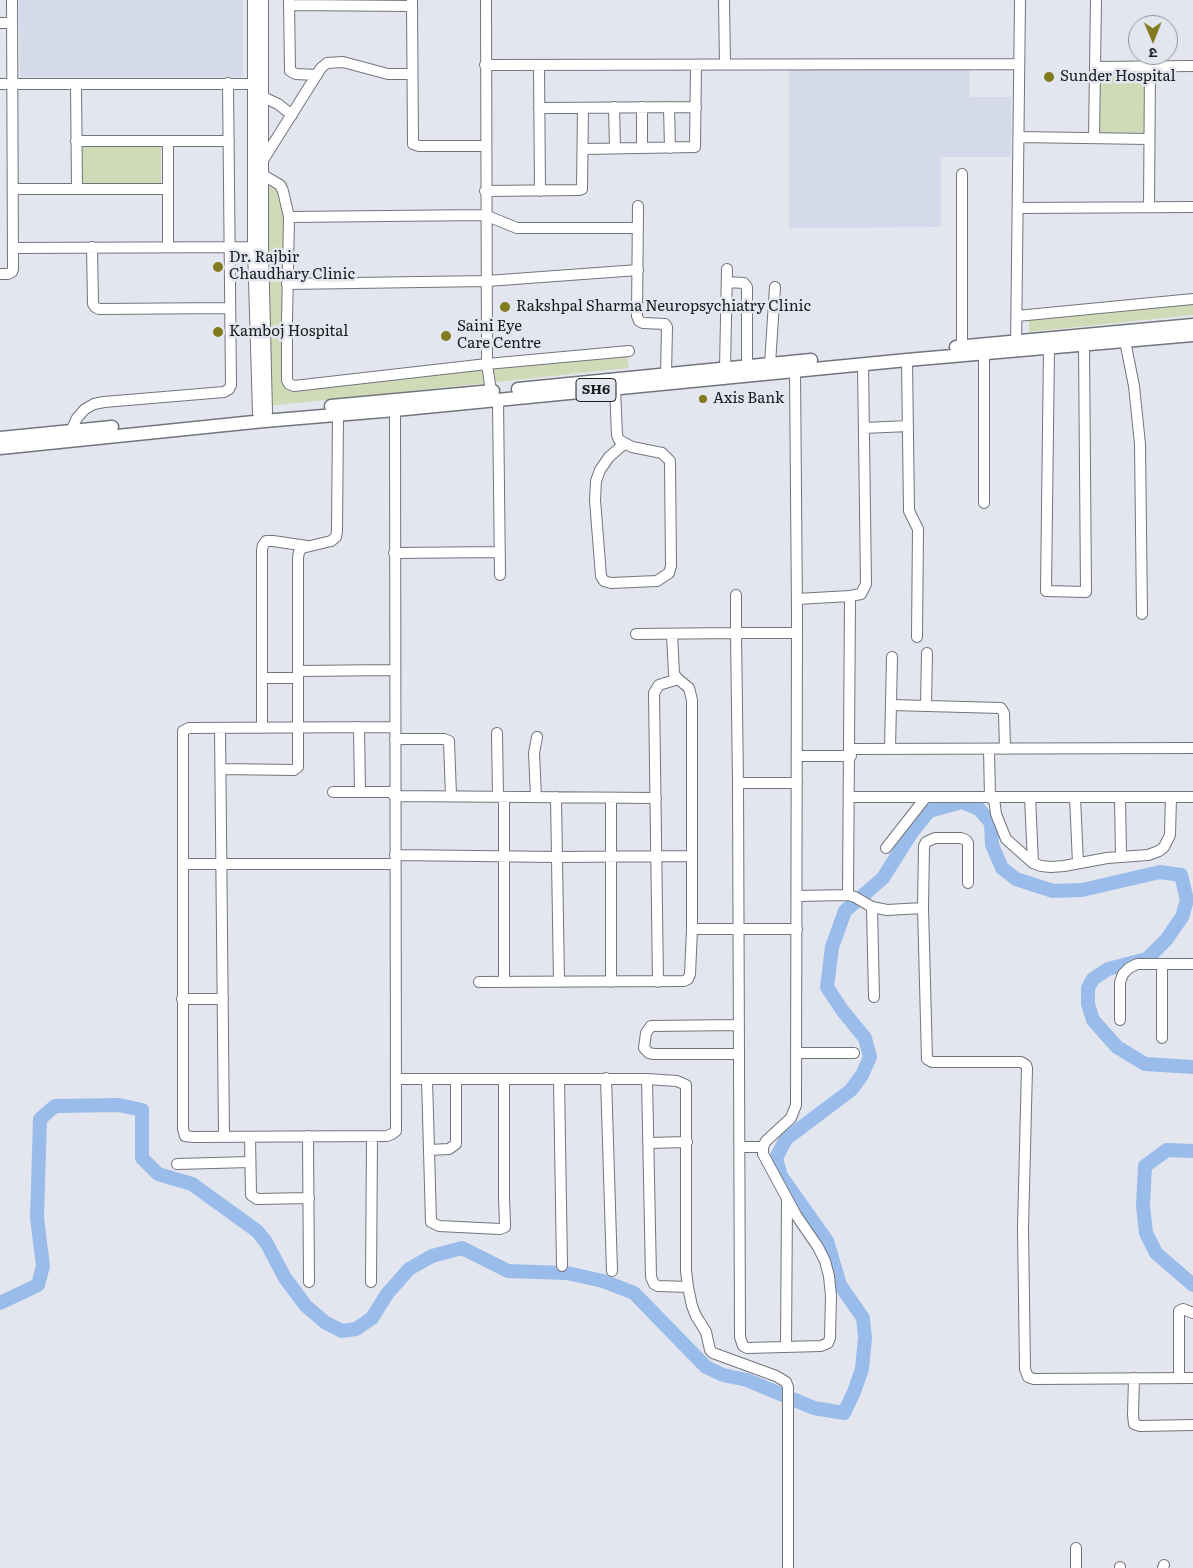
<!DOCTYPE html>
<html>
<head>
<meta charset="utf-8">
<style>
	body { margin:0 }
	#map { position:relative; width:1193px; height:1568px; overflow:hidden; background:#e3e6ef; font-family:Literata,"Noto Sans Devanagari",serif }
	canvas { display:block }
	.north { position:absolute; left:1128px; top:15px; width:50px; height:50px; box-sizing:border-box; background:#e3e6ef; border:1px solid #92949b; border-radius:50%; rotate:179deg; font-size:14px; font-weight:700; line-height:20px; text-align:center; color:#191a1d }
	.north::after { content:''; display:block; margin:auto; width:18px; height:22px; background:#817a1f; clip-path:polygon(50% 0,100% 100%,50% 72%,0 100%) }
</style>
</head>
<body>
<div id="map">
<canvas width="1193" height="1568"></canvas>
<div class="north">उ</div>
</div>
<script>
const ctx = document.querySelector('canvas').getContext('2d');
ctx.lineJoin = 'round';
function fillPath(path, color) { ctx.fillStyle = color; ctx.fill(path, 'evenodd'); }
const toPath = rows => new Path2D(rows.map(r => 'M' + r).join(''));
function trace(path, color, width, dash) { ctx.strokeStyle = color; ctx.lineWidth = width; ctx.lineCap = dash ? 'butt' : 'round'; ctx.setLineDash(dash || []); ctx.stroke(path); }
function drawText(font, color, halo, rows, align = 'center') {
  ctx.font = font + ' Literata,serif'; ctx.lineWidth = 5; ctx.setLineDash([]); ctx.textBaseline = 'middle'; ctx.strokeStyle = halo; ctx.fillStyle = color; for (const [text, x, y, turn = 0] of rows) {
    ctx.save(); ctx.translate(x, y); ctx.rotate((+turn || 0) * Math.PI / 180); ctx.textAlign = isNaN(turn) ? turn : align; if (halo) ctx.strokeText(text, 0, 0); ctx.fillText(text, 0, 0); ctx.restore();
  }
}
const built = toPath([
	[19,0,243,0,243,77,20,77],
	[789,70,970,70,970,97,1011,97,1011,157,941,157,941,227,789,228]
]);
const green = toPath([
	[1099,71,1145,71,1145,133,1098,133],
	[81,147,161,147,161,184,81,184],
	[269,179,288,182,285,388,627,355,629,368,268,406],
	[1193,297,1193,315,1029,332,1029,312]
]);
const river = toPath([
	[1193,1151,1167,1150,1145,1166,1143,1206,1146,1233,1156,1253,1193,1285],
	[0,1303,38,1285,43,1266,37,1218,40,1119,55,1106,119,1105,142,1110,142,1158,158,1174,192,1184,257,1231,266,1242,285,1278,306,1306,326,1323,342,1331,356,1329,372,1318,387,1294,409,1269,432,1256,462,1248,508,1271,567,1273,603,1281,634,1293,706,1367,723,1375,747,1380,814,1408,844,1413,854,1392,862,1369,865,1338,863,1318,840,1285,827,1241,781,1176,776,1158,786,1139,851,1090,862,1075,870,1057,865,1038,842,1010,827,987,832,947,845,911,883,878,912,832,929,811,962,802,979,809,991,823,992,845,1002,868,1016,879,1053,891,1082,890,1160,872,1181,875,1187,900,1182,917,1166,940,1147,959,1108,969,1093,979,1088,988,1088,1004,1093,1020,1117,1047,1145,1064,1193,1067]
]);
const minor = toPath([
	[253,0,253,247,258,413,264,421,267,412,263,247,263,0],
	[289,0,290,71,296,74,317,75],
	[412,0,413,144,419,146,485,146],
	[486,0,487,364,492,398],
	[724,0,725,64],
	[289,5,412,6],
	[0,23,12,23],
	[485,65,1019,64],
	[539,65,540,191],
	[1095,67,1193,66],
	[0,84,259,84],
	[76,84,77,189],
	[263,97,278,104,292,115],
	[614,107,615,148],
	[642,107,642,148],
	[669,107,670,148],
	[539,108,696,107],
	[1019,137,1149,139],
	[1094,138,1096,0],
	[76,141,229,141],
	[168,141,168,247],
	[583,149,695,147,696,65],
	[263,160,321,68,327,63,343,62,388,74,412,74],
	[263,175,280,185,283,191,289,217,287,322,287,380,289,384,294,386,487,364,629,351],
	[13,189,168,189],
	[485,191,579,190,582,189,583,108],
	[638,206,637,316,639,321,643,323,665,324,667,327,666,374],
	[1149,207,1150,66],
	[1018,208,1193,207],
	[289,217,485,215,517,228,638,228],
	[92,247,93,304,95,307,99,309,229,308],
	[13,248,260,247],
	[0,274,8,274,12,272,13,269,12,0],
	[727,282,744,283,747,287,747,366],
	[287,284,487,281,638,270],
	[1017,316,1193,299],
	[1125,341,1134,386,1140,444,1142,614],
	[1049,348,1046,591,1086,592,1084,345],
	[1016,349,1020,0],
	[962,353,962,174],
	[907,360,909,511,918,529,917,637],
	[770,364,775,287],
	[725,368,727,269],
	[795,370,797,614,796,1105,791,1118,766,1141,763,1147,763,1154,796,1215,818,1247,825,1261,829,1276,831,1296,830,1338,828,1343,821,1346,747,1348,743,1346,740,1337,738,783,736,633,797,633],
	[615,388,617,435,619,440,632,447,662,453,670,461,671,566,669,573,657,581,611,583,604,581,601,576,595,500,596,481,600,470,609,457,624,444],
	[498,400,500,575],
	[864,428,908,426],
	[71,431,77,418,85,409,94,404,104,402,224,392,229,389,231,385,228,83],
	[984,503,984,353],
	[394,553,500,552],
	[850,596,861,594,866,584,863,364],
	[797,599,850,596,848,895],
	[636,634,736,633,736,595],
	[672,634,674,674,678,679,689,688,692,700,692,929,797,929],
	[298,671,395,670],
	[262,678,298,678],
	[891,705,1001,708,1004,713,1005,749],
	[926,705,927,653],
	[359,727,360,792],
	[394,727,189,728,183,731,183,1129,185,1136,193,1137,387,1136,392,1134,396,1131,395,410],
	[220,728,224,1137],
	[262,728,262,550,263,545,266,541,273,541,307,546],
	[497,733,498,797],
	[395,739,444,739,449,741,451,796],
	[851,749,1193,748],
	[890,749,892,657],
	[989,749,990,798],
	[797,756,851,756],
	[221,769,294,770,298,767,298,558,299,552,302,548,331,541,336,537,337,531,338,414],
	[738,783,797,783],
	[333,792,394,792],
	[394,796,656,798],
	[504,797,504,982],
	[536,797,534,753,537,737],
	[556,797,559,982],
	[850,797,1193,797],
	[1030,797,1033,863],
	[1075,797,1078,863],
	[1120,797,1121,856],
	[611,798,611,982],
	[994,798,996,814,1006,839,1033,863,1041,866,1051,867,1064,866,1107,858,1148,855,1159,851,1164,847,1170,835,1171,797],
	[886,848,926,797],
	[395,855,557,857,692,856],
	[183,864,395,864],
	[797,896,848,895,855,897,872,907,887,910,923,908,924,846,926,842,935,838,961,838,966,840,968,843,968,883],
	[872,907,874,997],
	[923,908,927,1059,932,1062,1021,1062,1026,1065,1027,1068,1023,1228,1025,1369,1028,1377,1034,1379,1193,1378],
	[479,982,684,981,688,979,690,974,692,929],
	[658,982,654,693,659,685,678,679],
	[182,999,223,999],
	[1120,1020,1120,982,1123,974,1129,968,1137,964,1193,964],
	[738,1025,651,1026,646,1033,644,1048,649,1053,654,1054,739,1054],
	[1162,1038,1162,964],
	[797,1053,854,1053],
	[606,1078,612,1271],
	[396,1079,647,1079,677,1081,686,1085,686,1271,688,1287,692,1306,696,1316,706,1332,710,1350,713,1353,776,1376,786,1382,788,1387,788,1568],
	[427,1079,431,1222,439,1226,500,1229,505,1227,505,1224,504,1198,504,1079],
	[559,1079,562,1266],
	[647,1079,651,1277,654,1284,658,1286,688,1287],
	[308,1136,309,1282],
	[250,1137,251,1195,257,1199,309,1198],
	[648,1143,687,1142],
	[740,1147,763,1147],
	[429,1150,449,1149,456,1144,456,1079],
	[177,1164,250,1162],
	[371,1282,372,1136],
	[786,1347,787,1199],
	[1134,1378,1133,1415,1134,1424,1140,1426,1193,1425],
	[1179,1378,1179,1311,1183,1309,1193,1313],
	[1076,1568,1076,1548],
	[1120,1568,1120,1567],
	[1163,1568,1164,1565]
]);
const major = toPath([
	[956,347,1193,325],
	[518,389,811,360],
	[331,406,493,391],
	[0,438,112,427],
	[0,448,264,421,395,410,907,360,1193,335]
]);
const markers = [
	[1049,77,6,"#817a1f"],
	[218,267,6,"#817a1f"],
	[505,307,6,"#817a1f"],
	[218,332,6,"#817a1f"],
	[446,336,6,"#817a1f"],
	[703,399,5,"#817a1f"]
];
const shields = [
	[596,390,40]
];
const shieldNames = [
	["SH6",596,390]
];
const poiNames = [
	["Sunder Hospital",1060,77],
	["Dr. Rajbir",229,258],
	["Chaudhary Clinic",229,275],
	["Rakshpal Sharma Neuropsychiatry Clinic",516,307],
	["Saini Eye",457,327],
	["Care Centre",457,344],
	["Kamboj Hospital",229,332],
	["Axis Bank",713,399]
];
fillPath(built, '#d5daea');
fillPath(green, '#cfdab7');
trace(river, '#99bcea', 14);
trace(minor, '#73757d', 12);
trace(major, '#73757d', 15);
trace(minor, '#fff', 10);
trace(major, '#fff', 12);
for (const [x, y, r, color] of markers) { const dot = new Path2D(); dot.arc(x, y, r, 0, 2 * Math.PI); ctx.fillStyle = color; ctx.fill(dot); trace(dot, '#e3e6ef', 2); }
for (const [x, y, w] of shields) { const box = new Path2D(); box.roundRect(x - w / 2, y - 11.5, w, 23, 4); ctx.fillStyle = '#e3e6ef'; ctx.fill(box); trace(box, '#191a1d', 1); }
drawText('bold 14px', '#191a1d', null, shieldNames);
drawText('15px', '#191a1d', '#e3e6ef', poiNames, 'left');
</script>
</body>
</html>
